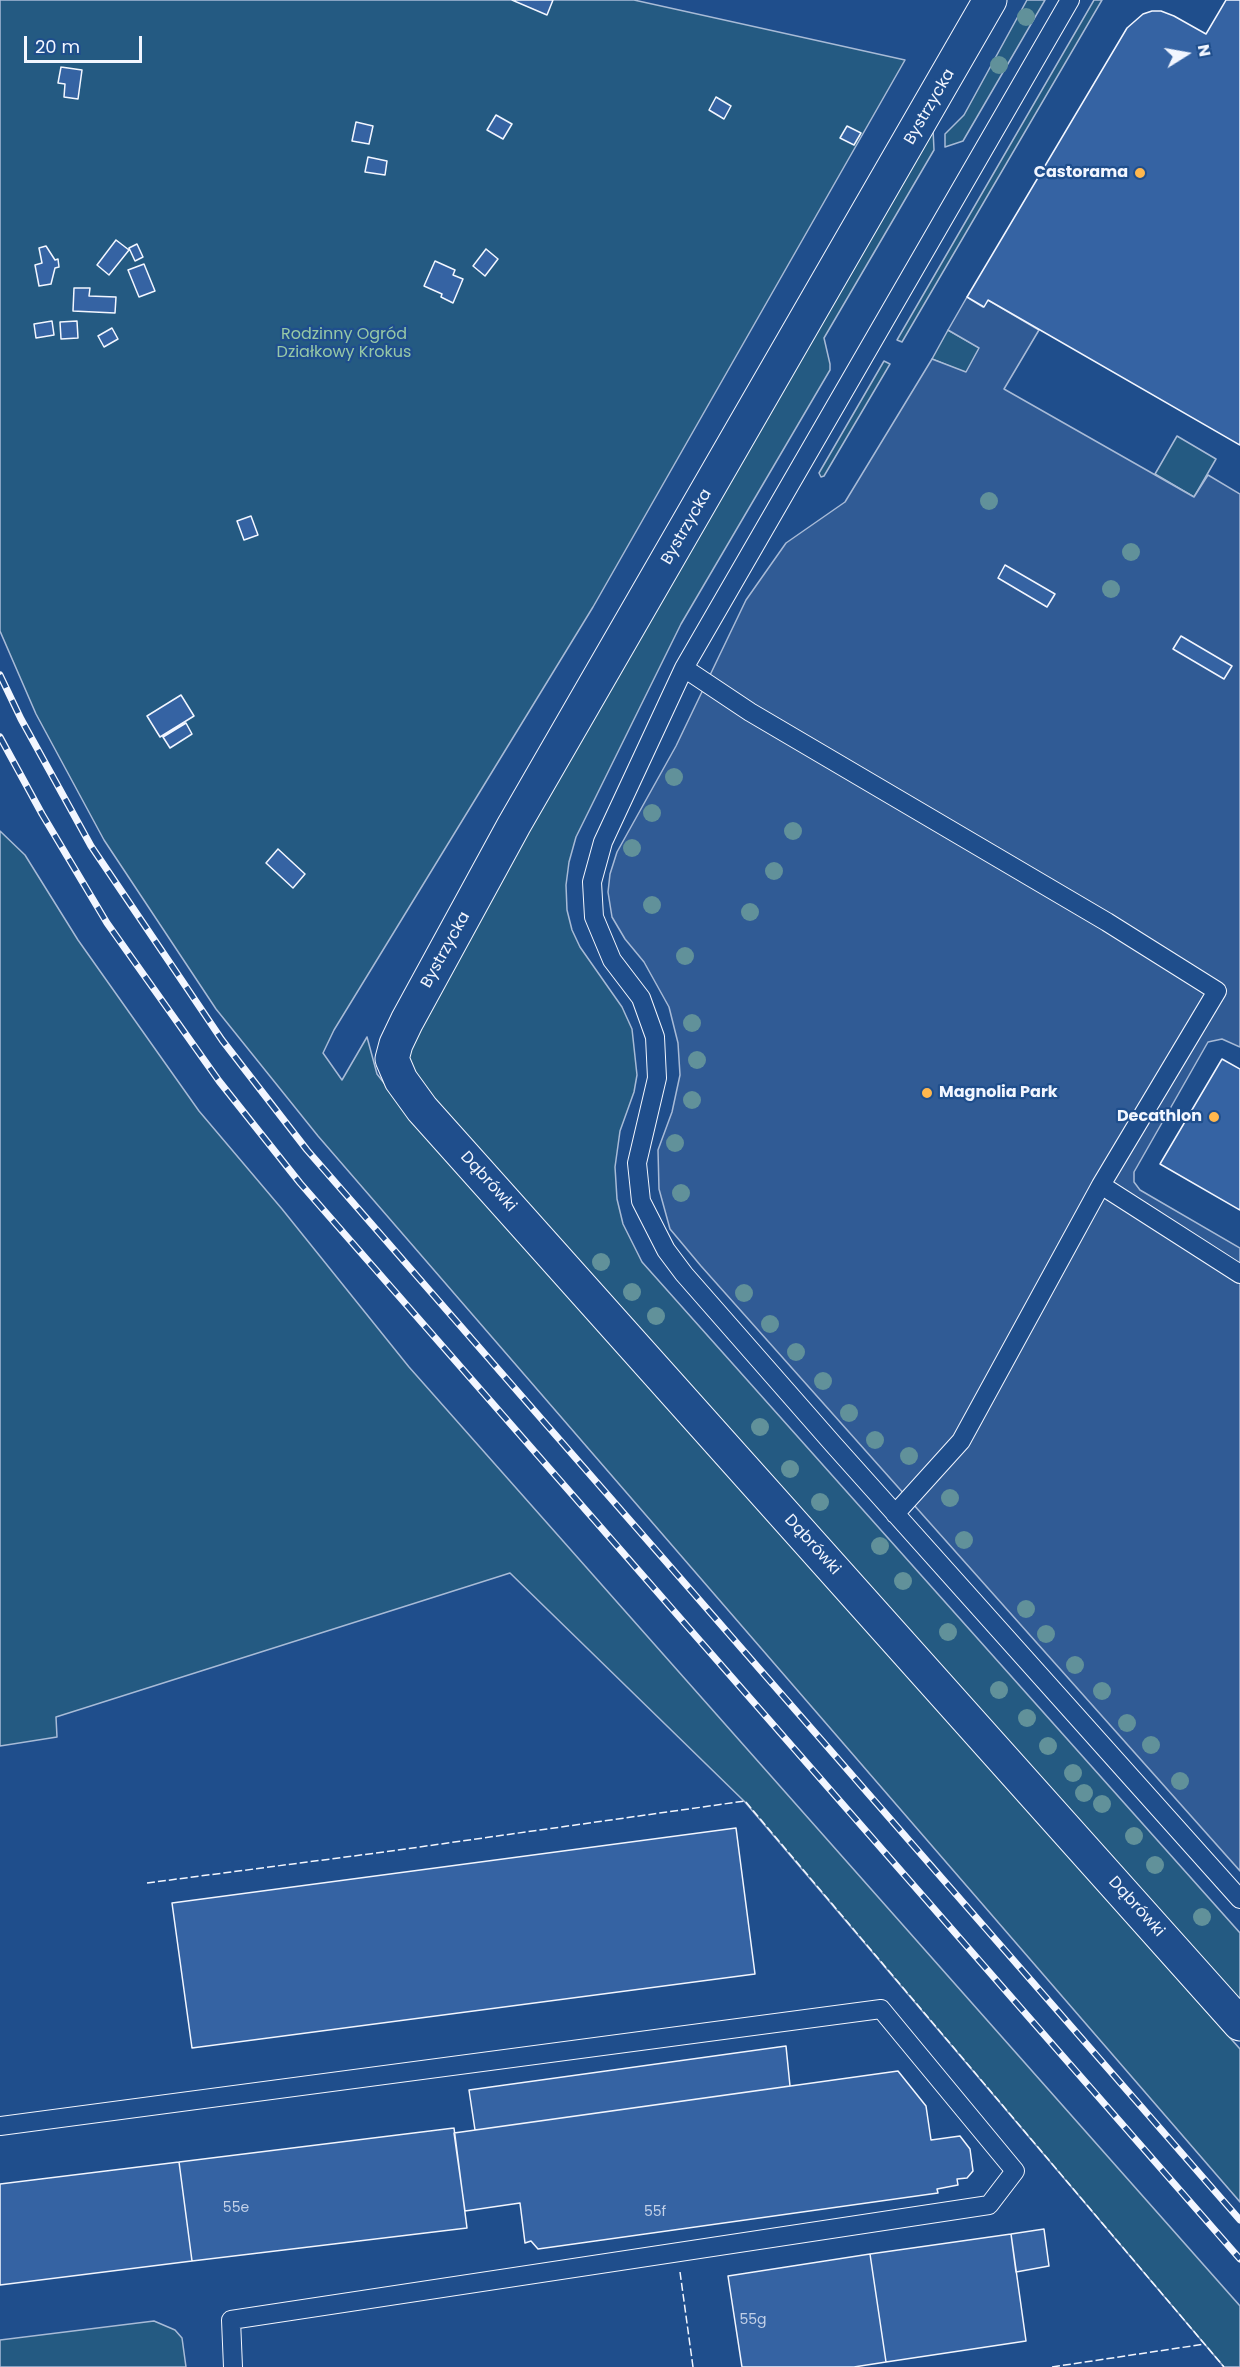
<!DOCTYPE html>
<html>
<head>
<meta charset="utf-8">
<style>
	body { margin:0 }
	#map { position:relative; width:1240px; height:2367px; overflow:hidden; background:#1f4e8c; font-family:Poppins,sans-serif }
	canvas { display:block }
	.north { position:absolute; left:1156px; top:24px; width:60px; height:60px; -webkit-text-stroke:4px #1f4e8c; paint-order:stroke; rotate:79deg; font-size:16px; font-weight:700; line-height:24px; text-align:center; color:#f2f6ff }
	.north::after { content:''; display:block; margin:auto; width:21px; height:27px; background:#f2f6ff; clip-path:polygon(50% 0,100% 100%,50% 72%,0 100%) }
	.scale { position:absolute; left:24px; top:36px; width:118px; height:27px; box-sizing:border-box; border:3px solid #f2f6ff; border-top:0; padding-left:8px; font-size:18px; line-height:21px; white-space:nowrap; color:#f2f6ff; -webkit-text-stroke:4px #1f4e8c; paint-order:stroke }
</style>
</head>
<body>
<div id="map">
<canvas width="1240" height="2367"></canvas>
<div class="north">N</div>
<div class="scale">20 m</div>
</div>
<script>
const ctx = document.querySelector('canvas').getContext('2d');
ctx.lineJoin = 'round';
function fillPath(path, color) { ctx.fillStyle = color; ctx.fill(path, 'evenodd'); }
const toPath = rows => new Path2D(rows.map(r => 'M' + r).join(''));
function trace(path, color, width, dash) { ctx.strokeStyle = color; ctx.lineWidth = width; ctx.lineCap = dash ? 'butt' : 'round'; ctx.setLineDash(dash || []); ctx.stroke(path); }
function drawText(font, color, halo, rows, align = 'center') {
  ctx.font = font + ' Poppins,sans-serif'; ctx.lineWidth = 4.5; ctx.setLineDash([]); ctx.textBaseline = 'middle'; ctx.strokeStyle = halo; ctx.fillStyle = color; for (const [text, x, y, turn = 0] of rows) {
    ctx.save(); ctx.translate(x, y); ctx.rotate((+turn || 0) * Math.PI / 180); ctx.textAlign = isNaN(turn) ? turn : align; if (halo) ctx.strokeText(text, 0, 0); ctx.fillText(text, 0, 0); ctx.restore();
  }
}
const green = toPath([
	[0,0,634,0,905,60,593,607,334,1030,323,1053,342,1080,367,1037,377,1074,413,1120,1240,2049,1240,2202,318,1136,216,1009,104,840,36,714,0,631,0,0],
	[1027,0,1045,0,963,141,945,147,945,134,964,115,1027,0],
	[1094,0,1102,0,902,342,897,340,1094,0],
	[933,129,934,150,824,338,830,364,830,370,681,624,576,837,569,862,566,885,567,910,572,930,580,947,622,1007,632,1029,637,1075,634,1092,620,1131,615,1167,617,1199,623,1224,642,1262,1240,1933,1240,2005,420,1085,404,1046,933,129],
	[948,330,980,348,966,373,932,359,948,330],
	[884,361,890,364,824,476,821,477,819,473,884,361],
	[1177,436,1216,459,1194,497,1155,474,1177,436],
	[0,831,25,855,78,940,199,1111,282,1209,409,1367,1240,2306,1240,2367,1224,2367,745,1802,510,1573,56,1717,57,1737,0,1746,0,831],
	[154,2321,175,2330,182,2338,186,2367,0,2367,0,2340,154,2321]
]);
const parking = toPath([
	[967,297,983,307,988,300,1039,330,1004,389,1194,497,1208,475,1240,494,1240,1047,1222,1039,1208,1042,1134,1172,1134,1182,1140,1190,1240,1248,1240,1871,701,1266,670,1229,659,1189,658,1150,672,1112,680,1075,678,1043,669,1007,644,962,625,939,612,917,608,892,610,874,617,852,676,746,746,600,786,543,845,502,932,359,966,372,979,348,948,330,967,297]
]);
const building = toPath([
	[512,0,553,0,547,15,512,0],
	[1226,0,1240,0,1240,445,988,300,984,307,967,297,1127,28,1143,14,1152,11,1161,11,1174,16,1206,34,1226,0],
	[61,67,82,70,78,99,64,97,65,84,58,83,61,67],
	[716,97,731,106,724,119,709,110,716,97],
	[496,115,512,124,503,139,487,130,496,115],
	[356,122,373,126,369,144,352,141,356,122],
	[847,126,861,133,854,145,840,138,847,126],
	[368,157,387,161,385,175,365,172,368,157],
	[116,240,129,250,109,275,97,265,116,240],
	[137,244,143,257,135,261,129,248,137,244],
	[46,246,55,260,58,259,59,267,55,268,51,284,39,286,35,265,42,263,39,248,46,246],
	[486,249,498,259,485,276,473,266,486,249],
	[435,261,455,270,453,275,463,279,453,303,441,297,442,294,424,286,435,261],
	[144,264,155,291,139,297,128,270,144,264],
	[74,288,90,288,89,296,116,297,115,313,73,311,74,288],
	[52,321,54,335,36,338,34,324,52,321],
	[77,321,78,338,61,339,60,322,77,321],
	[112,328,118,339,104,347,98,336,112,328],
	[251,516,258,535,244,540,237,521,251,516],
	[1005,565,1055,594,1047,607,998,578,1005,565],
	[1181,636,1232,666,1224,679,1173,649,1181,636],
	[181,695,194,716,160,737,147,716,181,695],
	[186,723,192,734,170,748,163,737,186,723],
	[278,849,305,874,293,888,266,863,278,849],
	[1222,1059,1240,1069,1240,1210,1160,1164,1222,1059],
	[736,1828,755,1974,192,2048,172,1903,736,1828],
	[786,2046,790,2086,475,2130,469,2090,786,2046],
	[898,2071,926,2106,931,2140,960,2136,970,2149,973,2171,967,2178,957,2179,958,2185,937,2189,938,2193,538,2249,531,2241,525,2243,520,2203,465,2211,454,2133,898,2071],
	[454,2128,467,2228,192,2261,179,2162,454,2128],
	[179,2162,192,2261,0,2285,0,2184,179,2162],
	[1044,2229,1049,2266,1016,2272,1011,2234,1044,2229],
	[1011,2234,1026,2341,886,2362,870,2254,1011,2234],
	[870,2254,886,2362,854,2367,742,2367,728,2276,870,2254]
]);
const lane = toPath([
	[1070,0,684,668,603,842,592,882,594,917,612,960,641,998,655,1037,657,1078,637,1163,641,1201,666,1250,684,1274,833,1444,1240,1899],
	[684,668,750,712,1107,922,1217,991,1101,1185,961,1441,895,1514],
	[1101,1185,1240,1274],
	[0,2126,881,2009,1015,2171,989,2205,231,2320,233,2367]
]);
const street = toPath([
	[990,0,514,825,407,1021,396,1044,392,1059,401,1080,422,1109,1240,2024]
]);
const rail = toPath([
	[0,675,21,719,91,846,222,1040,307,1150,1240,2220],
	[0,737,42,814,107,923,219,1081,300,1183,1240,2259]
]);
const fence = toPath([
	[147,1883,384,1852,745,1801,1224,2367],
	[680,2272,693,2367],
	[1052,2367,1205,2344]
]);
const trees = [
	[1026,17],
	[999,65],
	[989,501],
	[1131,552],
	[1111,589],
	[674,777],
	[652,813],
	[793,831],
	[632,848],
	[774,871],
	[652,905],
	[750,912],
	[685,956],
	[692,1023],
	[697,1060],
	[692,1100],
	[675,1143],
	[681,1193],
	[601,1262],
	[632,1292],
	[744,1293],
	[656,1316],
	[770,1324],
	[796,1352],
	[823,1381],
	[849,1413],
	[760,1427],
	[875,1440],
	[909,1456],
	[790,1469],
	[950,1498],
	[820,1502],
	[964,1540],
	[880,1546],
	[903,1581],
	[1026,1609],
	[948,1632],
	[1046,1634],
	[1075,1665],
	[999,1690],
	[1102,1691],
	[1027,1718],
	[1127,1723],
	[1151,1745],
	[1048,1746],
	[1073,1773],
	[1180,1781],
	[1084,1793],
	[1102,1804],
	[1134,1836],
	[1155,1865],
	[1202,1917]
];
const markers = [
	[1140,173,6,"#ffb74d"],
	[927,1093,6,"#ffb74d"],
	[1214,1117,6,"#ffb74d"]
];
const numberNames = [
	["55e",236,2208],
	["55f",655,2212],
	["55g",753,2320]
];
const streetNames = [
	["Bystrzycka",930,107,-60],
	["Bystrzycka",687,527,-60],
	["Bystrzycka",446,950,-61],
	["Dąbrówki",488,1182,48],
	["Dąbrówki",812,1545,48],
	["Dąbrówki",1136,1907,48]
];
const poiNames = [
	["Castorama",1128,173],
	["Magnolia Park",939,1093,"left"],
	["Decathlon",1202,1117]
];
const parkNames = [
	["Rodzinny Ogród",344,335],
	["Działkowy Krokus",344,353]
];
fillPath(green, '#245a82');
trace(green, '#a8bbd7', 1.5);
fillPath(parking, '#305b95');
trace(parking, '#a8bbd7', 1.5);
fillPath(building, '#3563a3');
trace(building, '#f2f6ff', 1.5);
trace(lane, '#f2f6ff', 20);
trace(street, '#f2f6ff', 35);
trace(lane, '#1f4e8c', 18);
trace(street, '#1f4e8c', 33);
trace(rail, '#f2f6ff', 7);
trace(rail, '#1f4e8c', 4.5, [14]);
trace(fence, '#f2f6ff', 1.5, [8, 3]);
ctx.fillStyle = '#61919a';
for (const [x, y] of trees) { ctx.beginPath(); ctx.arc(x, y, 9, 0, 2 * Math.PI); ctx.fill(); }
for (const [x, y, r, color] of markers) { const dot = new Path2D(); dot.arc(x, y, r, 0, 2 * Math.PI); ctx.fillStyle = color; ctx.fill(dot); trace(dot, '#1f4e8c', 2); }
drawText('14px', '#c3d1e8', null, numberNames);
drawText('16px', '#f2f6ff', '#1f4e8c', streetNames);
drawText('bold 16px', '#f2f6ff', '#1f4e8c', poiNames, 'right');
drawText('16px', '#97c8a6', '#1f4e8c', parkNames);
</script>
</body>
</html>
